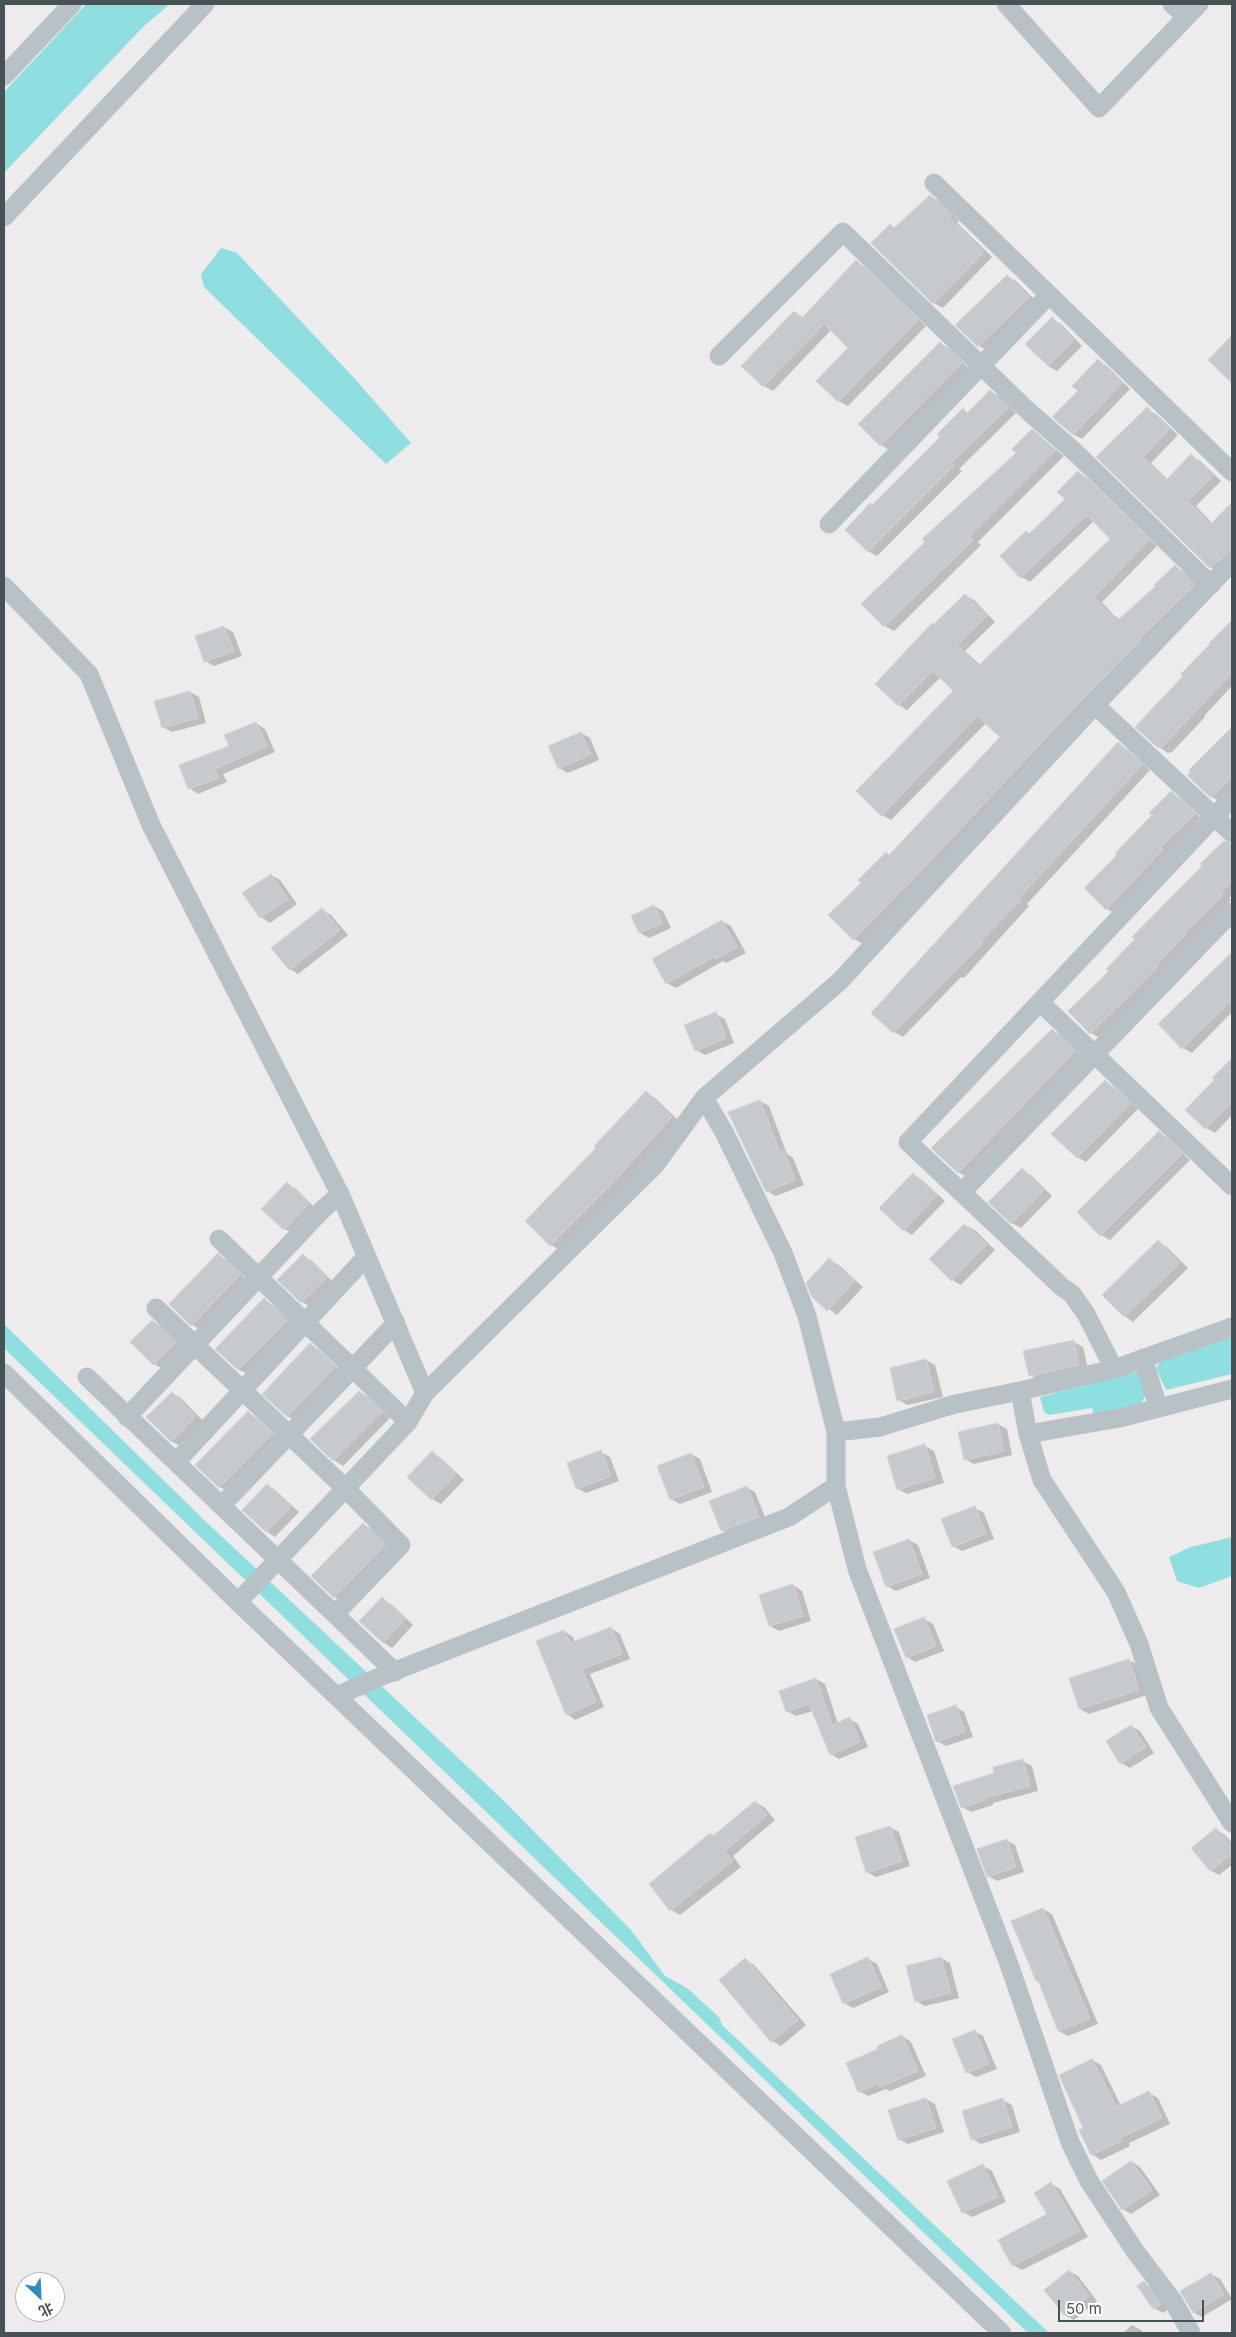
<!DOCTYPE html>
<html>
<head>
<meta charset="utf-8">
<style>
	body { margin:0 }
	#map { position:relative; width:1236px; height:2337px; overflow:hidden; background:#eeebec; font-family:Inter,"Noto Sans SC",sans-serif }
	canvas { display:block }
	.frame { position:absolute; inset:0; border:5px solid #465256; pointer-events:none }
	.north { position:absolute; left:15px; top:2272px; width:50px; height:50px; box-sizing:border-box; background:#fff; border:1px solid #b5babb; border-radius:50%; rotate:155deg; font-size:14px; font-weight:700; line-height:20px; text-align:center; color:#465256 }
	.north::after { content:''; display:block; margin:auto; width:18px; height:22px; background:#2d8dc6; clip-path:polygon(50% 0,100% 100%,50% 72%,0 100%) }
	.scale { position:absolute; left:1058px; top:2300px; width:146px; height:22px; box-sizing:border-box; border:2px solid #465256; border-top:0; padding-left:6px; font-size:15px; line-height:18px; white-space:nowrap; color:#465256; -webkit-text-stroke:4px #fff; paint-order:stroke }
</style>
</head>
<body>
<div id="map">
<canvas width="1236" height="2337"></canvas>
<div class="frame"></div>
<div class="north">北</div>
<div class="scale">50 m</div>
</div>
<script>
const ctx = document.querySelector('canvas').getContext('2d');
ctx.lineJoin = 'round';
function fillPath(path, color) { ctx.fillStyle = color; ctx.fill(path, 'evenodd'); }
const toPath = rows => new Path2D(rows.map(r => 'M' + r).join(''));
function trace(path, color, width, dash) { ctx.strokeStyle = color; ctx.lineWidth = width; ctx.lineCap = dash ? 'butt' : 'round'; ctx.setLineDash(dash || []); ctx.stroke(path); }
const water = toPath([
	[86,4,170,4,144,26,4,173,4,92],
	[221,248,237,253,355,379,411,443,386,464,204,287,201,274],
	[4,1324,201,1517,502,1799,631,1930,665,1976,687,1988,719,2017,722,2025,1049,2333,1028,2333,7,1351,4,1348],
	[1232,1337,1232,1374,1166,1390,1156,1368,1161,1361],
	[1139,1371,1146,1394,1142,1402,1132,1408,1094,1415,1092,1408,1049,1415,1044,1412,1040,1397],
	[1232,1537,1232,1576,1199,1588,1177,1581,1169,1557,1191,1547]
]);
const shadow = toPath([
	[930,196,939,201,959,221,957,223,992,257,943,308,934,303,890,226,895,229],
	[856,262,865,267,926,326,848,406,839,401,850,348,831,330,773,391,764,386,743,366,795,312,804,318],
	[1007,276,1016,281,1037,302,988,351,979,346,957,325],
	[1052,319,1061,324,1082,346,1057,371,1048,366],
	[940,343,949,348,970,369,889,450,881,445],
	[1098,361,1107,366,1130,389,1082,439,1073,434,1079,391],
	[990,391,999,396,1016,413,959,469,962,471,877,556,868,551,873,506,942,437,963,410,968,413],
	[1147,409,1156,414,1178,435,1151,463,1168,480,1191,456,1200,461,1221,481,1196,506,1213,524,1232,504,1232,560,1220,573,1211,567,1098,457],
	[1032,431,1064,456,978,542,981,545,894,631,885,626,1018,453],
	[1078,472,1087,478,1157,546,1102,602,1116,618,1121,620,1158,586,1175,567,1184,572,1203,590,863,944,854,939,890,856,1002,737,987,722,891,820,882,815,955,691,941,677,907,710,899,705,934,626,965,595,974,600,995,622,965,651,981,666,1112,539,1094,521,1030,582,1021,577,1030,535,1066,499],
	[1232,622,1232,686,1204,716,1205,717,1172,752,1168,753,1159,747,1185,676,1212,644,1211,643],
	[224,627,233,632,242,656,214,666,205,661],
	[190,692,199,697,206,723,172,732,163,727],
	[256,723,265,729,275,752,223,774,227,782,198,794,189,788],
	[1232,729,1232,791,1221,802,1212,797,1189,775,1192,772,1191,770],
	[581,733,590,738,599,760,568,773,559,768],
	[1119,744,1127,749,1150,770,1027,904,1029,906,964,978,961,977,903,1037,894,1032,873,1013],
	[1171,793,1180,798,1203,820,1116,914,1107,909,1086,888,1118,855],
	[1230,845,1232,845,1232,895,1229,898,1231,900,1100,1038,1091,1033,1069,1013],
	[271,875,280,880,297,904,270,923,261,917],
	[654,906,663,911,671,928,649,938,640,933],
	[322,910,331,915,348,935,298,974,290,969],
	[722,921,731,926,746,953,726,963,723,961,676,988,667,983],
	[1232,953,1232,1012,1192,1053,1183,1048,1160,1024],
	[716,1014,725,1019,734,1043,705,1055,696,1050],
	[1052,1030,1061,1035,1083,1057,967,1177,958,1172],
	[1232,1059,1232,1115,1215,1133,1206,1128,1216,1080,1214,1078],
	[1105,1082,1114,1087,1138,1109,1086,1162,1077,1157],
	[646,1093,655,1098,680,1122,620,1190,560,1250,551,1245,527,1221,598,1148],
	[760,1101,769,1106,787,1154,793,1158,804,1185,776,1196,767,1191],
	[1159,1133,1168,1138,1190,1160,1110,1240,1101,1235],
	[1022,1170,1031,1175,1052,1196,1021,1228,1012,1223],
	[914,1175,922,1180,945,1201,912,1235,904,1230],
	[287,1184,296,1189,317,1210,293,1234,285,1229],
	[965,1225,976,1231,995,1250,961,1285,952,1280],
	[1158,1242,1167,1247,1188,1268,1133,1322,1125,1316,1104,1295],
	[218,1255,227,1260,248,1281,201,1330,192,1325,170,1304],
	[303,1256,312,1261,335,1284,311,1307,302,1302,279,1280],
	[830,1260,839,1265,863,1287,837,1315,813,1297],
	[264,1299,273,1305,295,1326,247,1374,238,1369],
	[152,1321,161,1326,184,1348,163,1369,154,1364],
	[1074,1342,1083,1347,1088,1369,1039,1380,1030,1375],
	[311,1345,319,1350,343,1373,296,1421,287,1416],
	[926,1360,935,1365,943,1397,907,1405,899,1400],
	[360,1392,368,1397,390,1418,343,1466,334,1460,312,1439],
	[172,1393,181,1398,204,1422,180,1446,171,1441],
	[248,1413,257,1418,280,1440,229,1492,220,1487],
	[998,1424,1007,1429,1012,1455,974,1464,965,1459],
	[925,1446,934,1451,944,1483,907,1494,898,1489],
	[601,1452,610,1457,619,1481,586,1493,577,1488],
	[433,1453,441,1458,464,1480,441,1504,432,1499],
	[691,1454,700,1459,712,1492,680,1504,671,1499],
	[268,1485,276,1491,299,1512,275,1537,266,1531],
	[746,1487,755,1492,767,1522,731,1536,722,1530],
	[975,1508,984,1513,994,1539,962,1551,953,1546],
	[363,1524,372,1529,393,1551,344,1602,335,1597,313,1576],
	[909,1540,918,1545,930,1578,896,1591,887,1586],
	[793,1585,802,1591,811,1621,779,1631,770,1626],
	[382,1599,391,1604,413,1625,392,1648,383,1642],
	[924,1619,933,1624,944,1651,915,1662,907,1657],
	[611,1628,620,1634,630,1659,590,1674,604,1707,575,1720,567,1714,564,1631,573,1637,575,1642],
	[1129,1660,1138,1665,1147,1695,1089,1714,1080,1709],
	[816,1679,825,1684,838,1724,850,1719,858,1724,868,1747,839,1759,831,1754,813,1711,796,1716,787,1711],
	[956,1707,964,1712,973,1737,946,1746,937,1741],
	[1131,1726,1140,1731,1154,1753,1130,1768,1121,1763],
	[1023,1761,1032,1766,1038,1791,993,1803,993,1805,971,1812,962,1807],
	[755,1802,764,1807,775,1820,733,1856,741,1867,680,1915,671,1910,651,1884,714,1837],
	[890,1827,899,1832,910,1866,876,1877,867,1872],
	[1217,1830,1225,1835,1232,1843,1232,1865,1219,1875,1210,1870],
	[1006,1840,1015,1845,1024,1872,997,1881,988,1876],
	[1043,1909,1052,1914,1098,2024,1068,2036,1059,2031,1040,1983,1037,1981],
	[941,1958,950,1963,959,1998,925,2006,916,2001],
	[868,1959,877,1964,889,1992,853,2008,844,2003],
	[745,1960,754,1965,806,2025,781,2046,772,2041],
	[974,2031,983,2036,997,2069,976,2077,967,2072],
	[902,2036,911,2042,926,2076,890,2091,886,2089,868,2096,859,2091,880,2050],
	[1092,2060,1101,2065,1121,2106,1149,2093,1158,2098,1170,2124,1129,2143,1130,2146,1101,2160,1092,2154,1081,2130,1085,2129],
	[926,2099,935,2104,944,2132,908,2144,899,2139],
	[1003,2100,1012,2105,1020,2132,981,2144,972,2139],
	[1132,2162,1140,2167,1160,2195,1131,2214,1123,2209],
	[983,2166,992,2171,1006,2202,972,2217,963,2212],
	[1051,2184,1060,2189,1088,2237,1022,2270,1013,2265,1049,2215],
	[1069,2271,1078,2276,1097,2301,1074,2320,1065,2315,1046,2290],
	[1211,2274,1220,2279,1232,2299,1202,2317,1193,2312],
	[1144,2283,1153,2288,1169,2309,1163,2313,1154,2308],
	[1132,2325,1141,2330,1144,2333,1123,2333]
]);
const building = toPath([
	[930,195,951,215,949,217,984,252,933,304,871,243,890,224,894,228,930,195],
	[856,260,918,320,838,402,816,381,848,348,824,324,763,387,741,366,794,311,802,318,856,260],
	[1007,275,1029,297,978,347,955,325,1007,275],
	[1052,317,1074,340,1048,366,1025,344,1052,317],
	[1232,335,1232,383,1208,360,1232,335],
	[940,342,962,363,880,446,858,424,940,342],
	[1098,359,1122,383,1073,435,1052,417,1078,391,1072,386,1098,359],
	[990,390,1008,408,951,463,954,466,868,552,845,530,870,503,872,505,940,437,937,434,963,408,967,413,990,390],
	[1147,407,1170,429,1143,457,1166,480,1191,454,1213,476,1188,501,1211,524,1232,502,1232,549,1210,568,1096,457,1147,407],
	[1032,429,1056,450,970,536,973,540,884,627,861,604,925,542,922,539,1016,453,1012,449,1032,429],
	[1078,471,1149,540,1094,597,1114,618,1116,616,1119,619,1156,586,1154,585,1175,565,1195,585,1139,639,1141,640,1077,705,919,873,853,940,828,915,861,883,858,880,886,852,889,855,1000,737,977,716,881,816,856,791,953,691,933,671,898,706,875,684,932,623,934,624,965,594,987,616,957,645,978,666,1110,539,1087,515,1020,578,1000,556,1026,531,1029,534,1065,499,1057,492,1078,471],
	[1232,620,1232,673,1162,747,1161,746,1158,748,1135,727,1183,676,1181,674,1210,644,1209,643,1232,620],
	[224,626,234,651,204,662,195,636,224,626],
	[190,691,198,718,162,728,154,701,190,691],
	[256,722,267,746,215,769,219,778,188,789,179,765,229,746,224,735,256,722],
	[1232,727,1232,777,1211,798,1187,775,1191,772,1189,770,1232,727],
	[581,732,591,754,558,769,548,746,581,732],
	[1118,742,1142,765,1019,898,1021,900,981,941,983,943,893,1033,871,1013,1118,742],
	[1171,791,1195,814,1161,847,1163,849,1106,910,1084,888,1117,855,1115,853,1152,815,1149,813,1171,791],
	[1224,841,1232,844,1232,881,1221,893,1223,895,1185,933,1186,934,1156,965,1158,967,1090,1034,1068,1011,1109,971,1106,969,1135,939,1132,937,1202,866,1200,864,1224,841],
	[271,874,288,899,260,918,242,893,271,874],
	[654,905,662,923,639,933,631,916,654,905],
	[322,908,340,930,289,970,271,948,322,908],
	[722,920,737,947,716,959,715,956,666,984,652,959,722,920],
	[1232,952,1232,1000,1182,1049,1158,1024,1232,952],
	[716,1012,726,1038,695,1051,684,1025,716,1012],
	[1052,1029,1075,1051,958,1173,931,1148,1052,1029],
	[1232,1058,1232,1102,1205,1129,1185,1110,1214,1080,1212,1078,1232,1058],
	[1105,1080,1130,1104,1077,1158,1051,1134,1105,1080],
	[646,1091,672,1117,611,1185,550,1246,525,1221,596,1148,594,1146,646,1091],
	[760,1100,780,1153,784,1151,795,1180,766,1192,728,1112,760,1100],
	[1159,1131,1182,1154,1100,1236,1077,1212,1159,1131],
	[1022,1168,1044,1190,1011,1224,988,1202,1022,1168],
	[913,1173,937,1195,903,1231,879,1208,913,1173],
	[287,1182,309,1204,284,1230,261,1209,287,1182],
	[964,1224,987,1244,951,1281,929,1259,964,1224],
	[1158,1240,1180,1263,1124,1317,1102,1295,1158,1240],
	[218,1253,240,1275,191,1326,169,1304,218,1253],
	[303,1254,327,1278,301,1303,277,1280,303,1254],
	[829,1258,855,1281,827,1311,812,1297,806,1283,829,1258],
	[264,1298,287,1321,238,1370,215,1349,264,1298],
	[152,1320,176,1342,153,1365,130,1342,152,1320],
	[1074,1340,1079,1365,1029,1376,1023,1351,1074,1340],
	[310,1343,335,1367,287,1417,262,1394,310,1343],
	[926,1359,934,1392,897,1401,890,1368,926,1359],
	[359,1391,382,1412,333,1461,310,1439,359,1391],
	[172,1392,196,1416,171,1442,146,1417,172,1392],
	[248,1411,272,1434,219,1488,195,1465,248,1411],
	[998,1423,1004,1451,964,1460,958,1432,998,1423],
	[925,1444,935,1478,897,1490,887,1456,925,1444],
	[601,1450,611,1476,576,1489,567,1463,601,1450],
	[432,1451,456,1474,431,1500,407,1477,432,1451],
	[691,1453,704,1487,670,1500,657,1466,691,1453],
	[267,1484,291,1507,266,1532,242,1510,267,1484],
	[747,1486,759,1517,721,1531,709,1501,747,1486],
	[975,1506,986,1534,952,1547,941,1519,975,1506],
	[363,1523,385,1545,334,1598,311,1576,363,1523],
	[909,1539,922,1574,886,1587,873,1552,909,1539],
	[793,1584,803,1616,769,1626,759,1595,793,1584],
	[382,1597,405,1619,383,1643,359,1621,382,1597],
	[924,1617,936,1646,906,1658,894,1629,924,1617],
	[611,1627,622,1654,582,1669,596,1702,566,1715,536,1641,564,1630,570,1643,611,1627],
	[1129,1659,1139,1690,1079,1709,1069,1678,1129,1659],
	[816,1678,832,1725,850,1717,860,1742,830,1755,809,1704,786,1712,779,1691,816,1678],
	[956,1705,965,1732,936,1742,927,1715,956,1705],
	[1131,1725,1146,1747,1120,1764,1106,1741,1131,1725],
	[1023,1759,1030,1786,984,1798,985,1800,961,1808,953,1786,994,1773,993,1767,1023,1759],
	[755,1801,767,1815,725,1851,733,1861,670,1911,649,1884,710,1833,713,1836,755,1801],
	[890,1826,902,1861,866,1873,855,1837,890,1826],
	[1216,1828,1232,1848,1232,1854,1210,1871,1191,1848,1216,1828],
	[1007,1839,1016,1867,987,1877,977,1849,1007,1839],
	[1043,1908,1090,2019,1058,2031,1038,1980,1036,1981,1011,1921,1043,1908],
	[868,1957,881,1987,843,2004,830,1974,868,1957],
	[941,1957,951,1993,915,2002,906,1966,941,1957],
	[745,1958,798,2020,771,2042,719,1980,745,1958],
	[975,2030,989,2064,966,2073,952,2039,975,2030],
	[902,2035,918,2071,880,2087,879,2083,858,2092,846,2063,878,2049,877,2046,902,2035],
	[1092,2059,1116,2107,1149,2091,1162,2118,1120,2138,1122,2141,1091,2155,1079,2130,1083,2128,1059,2075,1092,2059],
	[926,2098,936,2128,898,2140,888,2110,926,2098],
	[1003,2098,1012,2127,971,2140,962,2111,1003,2098],
	[1131,2161,1152,2190,1122,2210,1102,2181,1131,2161],
	[983,2164,998,2197,962,2213,947,2181,983,2164],
	[1051,2182,1080,2231,1012,2266,998,2240,1047,2214,1034,2193,1051,2182],
	[1069,2270,1089,2296,1064,2315,1044,2290,1069,2270],
	[1211,2273,1224,2294,1193,2313,1180,2291,1211,2273],
	[1144,2281,1161,2304,1153,2309,1137,2286,1144,2281]
]);
const minor = toPath([
	[1006,4,1099,108,1199,4],
	[1172,4,1186,17],
	[4,76,72,4],
	[934,183,1232,472],
	[4,217,205,4],
	[719,356,843,232,1027,410,1077,454,1211,585],
	[829,524,1049,295],
	[4,586,89,674,151,825,340,1194,425,1393],
	[1095,705,1232,833],
	[1041,1003,1232,1186],
	[704,1098,724,1132,783,1253,807,1316,836,1432,836,1486,857,1569,1009,1964,1070,2142,1089,2181,1135,2251,1173,2301,1191,2333],
	[962,1192,1232,912],
	[219,1239,408,1422],
	[156,1308,346,1489,401,1545,336,1613],
	[1143,1358,1158,1407],
	[1114,1369,1086,1314,1072,1294,1062,1287,908,1142,1232,798],
	[4,1373,238,1602,1002,2333],
	[87,1377,395,1672],
	[1020,1391,1028,1434,1042,1480,1116,1592,1139,1644,1159,1708,1232,1823],
	[127,1417,321,1211,340,1194],
	[836,1432,880,1427,955,1404,1020,1391,1114,1369,1232,1327],
	[1028,1434,1120,1418,1232,1389],
	[176,1462,366,1257],
	[222,1505,396,1323],
	[238,1602,408,1422,425,1393,656,1164,704,1098,839,982,1095,705,1232,562],
	[336,1696,382,1676,789,1517,836,1486]
]);
fillPath(water, '#8fdfe0');
fillPath(shadow, '#0003');
fillPath(building, '#c6c9cd');
trace(building, '#d0d3d6', 1);
trace(minor, '#b8c2c6', 19);
</script>
</body>
</html>
